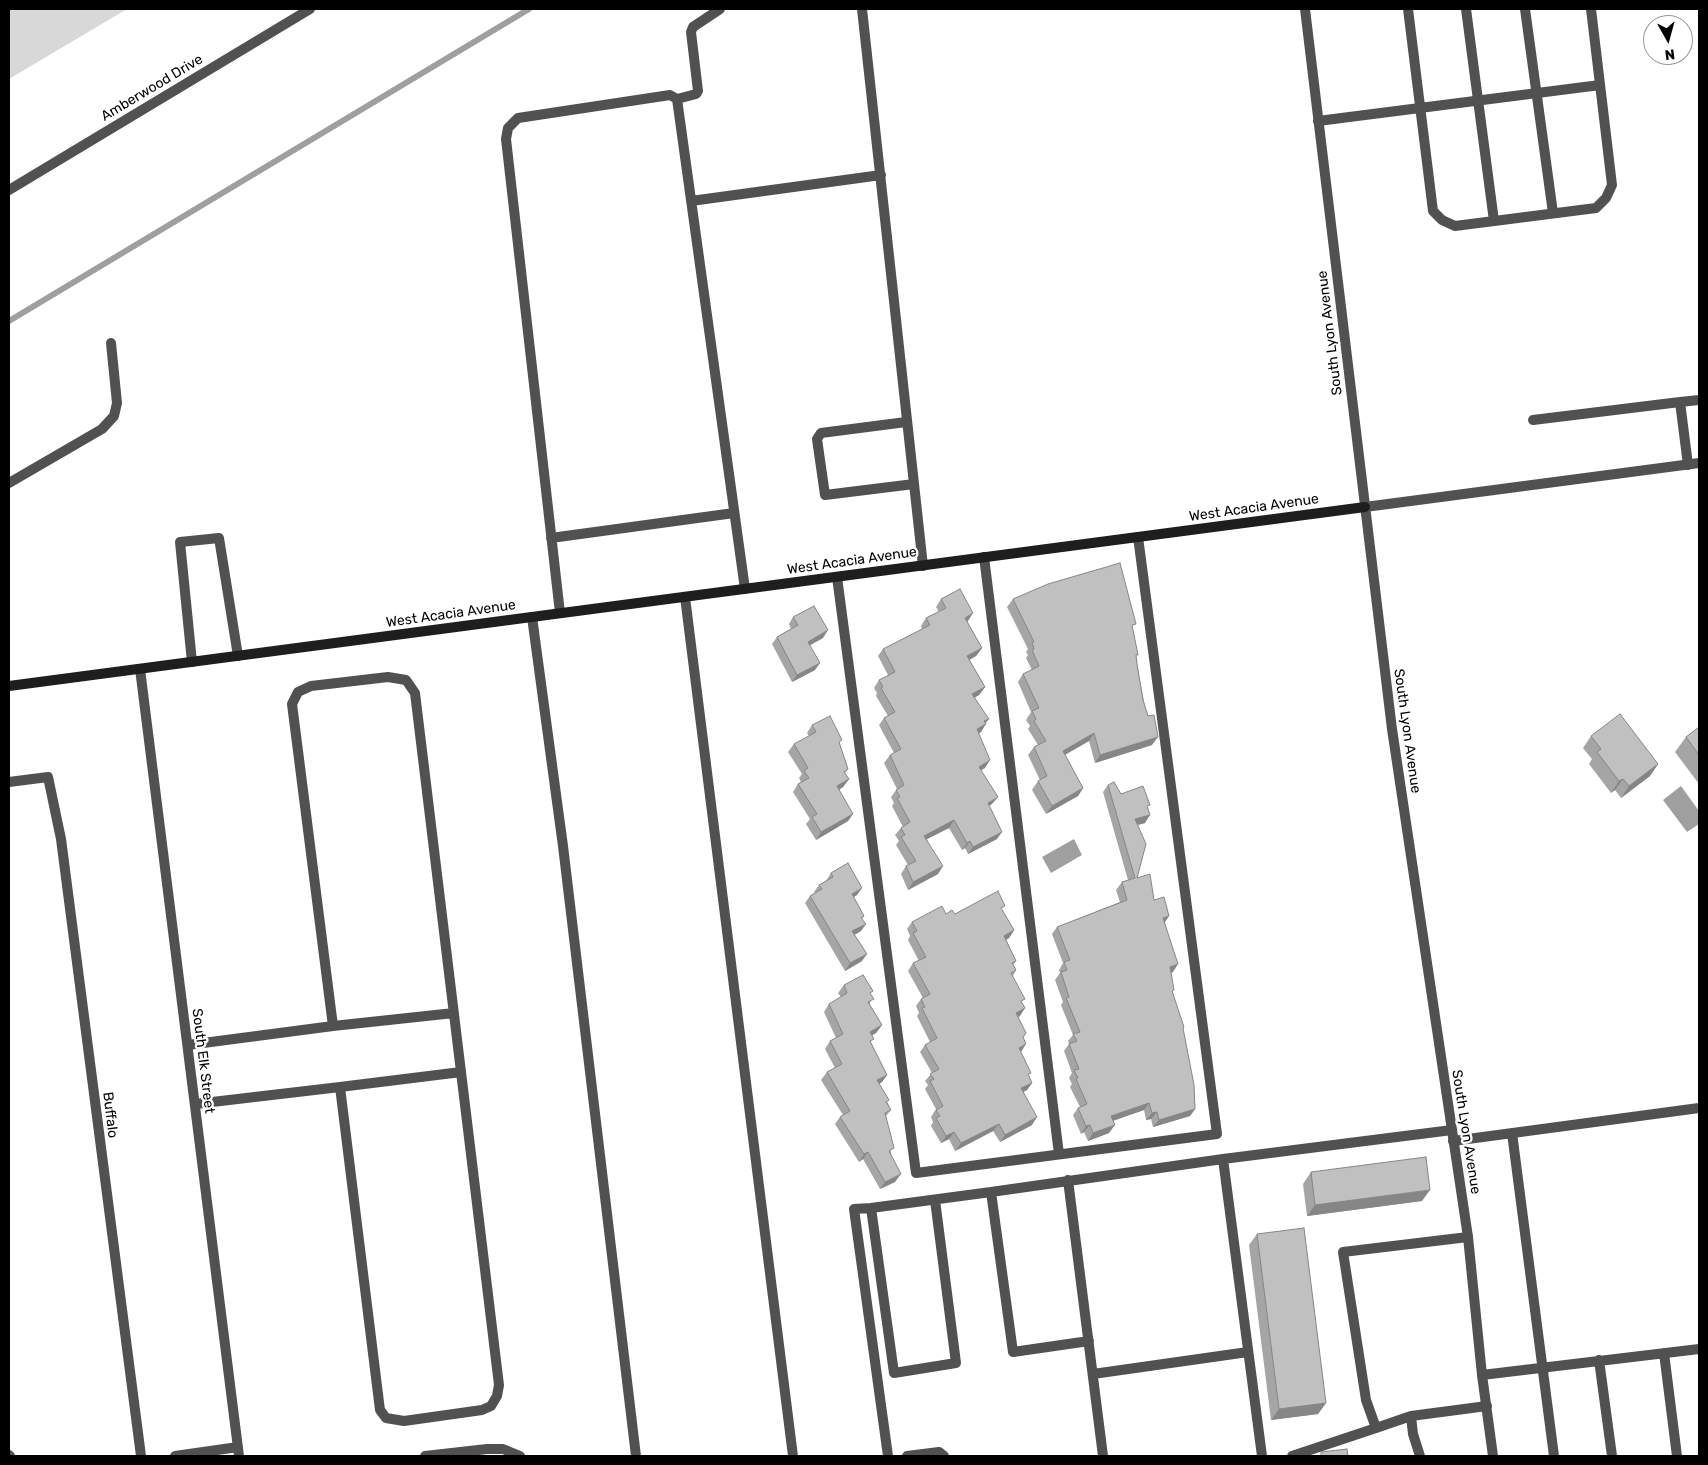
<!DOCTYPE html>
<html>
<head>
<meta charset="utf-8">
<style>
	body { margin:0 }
	#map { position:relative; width:1708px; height:1465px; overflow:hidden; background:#fff; font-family:Rubik,sans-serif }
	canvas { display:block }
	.frame { position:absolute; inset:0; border:10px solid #000; pointer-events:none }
	.north { position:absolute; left:1643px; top:15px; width:50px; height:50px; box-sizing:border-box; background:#fff; border:1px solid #999; border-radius:50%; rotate:173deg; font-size:14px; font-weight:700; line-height:20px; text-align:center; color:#000 }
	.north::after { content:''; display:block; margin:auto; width:18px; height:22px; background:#000; clip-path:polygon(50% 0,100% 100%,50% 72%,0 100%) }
</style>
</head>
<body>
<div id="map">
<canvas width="1708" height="1465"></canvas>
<div class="frame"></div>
<div class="north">N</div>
</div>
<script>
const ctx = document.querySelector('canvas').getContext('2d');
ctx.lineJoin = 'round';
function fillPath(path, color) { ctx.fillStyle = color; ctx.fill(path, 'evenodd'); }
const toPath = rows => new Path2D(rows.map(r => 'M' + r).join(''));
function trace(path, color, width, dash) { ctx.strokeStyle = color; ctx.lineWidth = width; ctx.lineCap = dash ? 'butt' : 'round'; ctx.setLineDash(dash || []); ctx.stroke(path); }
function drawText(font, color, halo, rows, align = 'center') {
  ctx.font = font + ' Rubik,sans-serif'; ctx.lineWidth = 4.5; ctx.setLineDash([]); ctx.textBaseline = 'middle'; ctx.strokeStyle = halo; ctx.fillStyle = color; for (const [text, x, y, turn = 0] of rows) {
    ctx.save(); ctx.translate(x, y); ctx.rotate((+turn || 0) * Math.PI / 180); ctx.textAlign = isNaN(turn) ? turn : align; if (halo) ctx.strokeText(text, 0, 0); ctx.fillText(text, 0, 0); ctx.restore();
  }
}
const green = toPath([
	[9,9,127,9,9,79]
]);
const water = toPath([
	[1681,786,1699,811,1699,824,1687,832,1663,800],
	[1074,839,1082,855,1051,873,1042,857]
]);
const stream = toPath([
	[9,321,529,9]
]);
const lane = toPath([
	[862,9,923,566],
	[1408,9,1433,211,1442,220,1455,226,1596,208,1606,198,1612,185,1591,9],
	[1466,9,1494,221],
	[1525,9,1553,213],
	[677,99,696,94,698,91,691,32,693,27,720,9],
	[1318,121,1600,85],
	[691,201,881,175],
	[1533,420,1680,402],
	[906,422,821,433,817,439,825,495,914,484],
	[1688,465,1680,402,1699,400],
	[9,483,102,429,114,416,117,403,111,343],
	[551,538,734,513],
	[984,557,1059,1154],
	[837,577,916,1173,1217,1134,1138,537],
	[685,597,793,1456],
	[560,613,506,139,508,128,518,118,670,95,677,99,745,589],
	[532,617,563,846,636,1456],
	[192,662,180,542,219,538,238,656],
	[333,1026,454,1013],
	[188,1045,333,1026,292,704,298,692,311,686,388,677,406,680,415,693,499,1385,497,1396,491,1406,482,1410,404,1421,386,1418,380,1410,340,1087,195,1104],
	[340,1087,461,1072],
	[1512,1133,1554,1456],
	[1453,1141,1699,1108],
	[1068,1180,1103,1456],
	[935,1200,956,1363,894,1373,871,1208,991,1192],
	[871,1208,854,1209,888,1456],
	[1468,1237,1343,1252,1366,1400,1376,1428,1411,1416,1487,1406],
	[1089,1341,1013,1352,991,1192,1223,1159],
	[1664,1353,1677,1456],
	[1599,1360,1612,1456],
	[1093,1374,1248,1352],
	[1482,1375,1699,1349],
	[1411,1416,1413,1434,1420,1456],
	[425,1456,487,1449,503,1449,520,1456],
	[907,1456,939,1452,944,1456],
	[1262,1456,1223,1159,1452,1130],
	[1292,1456,1376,1428]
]);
const street = toPath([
	[1305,9,1392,729,1468,1237,1482,1375,1493,1456],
	[9,190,310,9],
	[1365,507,1699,463],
	[140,669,239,1456],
	[9,782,48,777,61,839,141,1456],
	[9,1455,10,1456],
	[175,1456,238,1447]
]);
const secondary = toPath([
	[9,686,1365,507]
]);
const wall = toPath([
	[941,599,968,621,967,621,982,648,976,656,969,660,985,687,979,695,975,697,986,723,981,732,979,733,985,768,981,770,992,804,989,806,997,839,968,854,965,848,962,850,949,828,927,839,938,874,908,890,901,874,906,866,908,865,896,845,899,841,895,835,901,828,903,827,892,806,894,803,891,797,897,789,884,763,890,755,894,753,879,725,884,718,888,716,876,696,877,693,874,688,879,680,888,675,878,656,883,649,922,629,921,626,926,618,939,612,936,607],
	[1013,599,1132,629,1137,664,1152,745,1095,763,1089,741,1065,755,1083,788,1078,796,1046,814,1032,790,1038,781,1040,780,1028,755,1034,747,1038,745,1028,729,1030,726,1026,720,1031,712,1018,682,1023,674,1032,670,1026,658,1028,655,1026,652,1028,649,1007,607],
	[793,617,823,638,810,645,815,670,792,682,772,644,777,637,791,629,789,624],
	[812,725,839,744,848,769,845,773,849,779,843,787,839,790,853,814,848,821,816,840,806,824,810,819,793,792,798,784,801,782,799,778,802,774,788,752,794,744,809,736,807,733],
	[1699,727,1699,784,1675,752,1686,737],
	[1591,736,1658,764,1650,776,1621,798,1615,790,1611,793,1589,764,1592,759,1583,748],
	[1108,785,1121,794,1148,808,1145,823,1137,825,1137,878,1154,900,1169,916,1165,922,1173,972,1171,973,1173,993,1183,1029,1195,1109,1190,1116,1153,1127,1151,1119,1146,1120,1144,1110,1113,1121,1109,1133,1088,1141,1084,1132,1081,1134,1073,1115,1078,1108,1080,1107,1070,1087,1072,1084,1069,1078,1072,1073,1064,1051,1069,1044,1068,1041,1073,1035,1061,1005,1063,1002,1055,980,1060,973,1059,970,1063,963,1052,934,1057,927,1120,902,1116,890,1122,882,1128,880,1103,792],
	[831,873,857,895,854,897,864,916,862,919,861,931,854,935,862,961,845,971,805,903,810,896,815,893,814,892,819,885,826,881],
	[1002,910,1014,930,1009,938,1006,940,1016,961,1013,965,1016,970,1013,976,1022,1003,1020,1016,1018,1017,1026,1033,1023,1038,1021,1052,1028,1076,1032,1083,1027,1090,1023,1092,1032,1125,1000,1142,993,1131,955,1151,949,1139,941,1143,931,1126,933,1122,931,1117,936,1109,925,1089,928,1085,925,1081,932,1073,920,1052,925,1045,930,1042,917,1016,919,1013,916,1006,921,999,923,998,908,971,913,963,919,961,908,940,910,936,907,929,912,922,946,914,955,914],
	[844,985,871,994,870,1005,882,1025,876,1033,872,1035,871,1043,887,1075,882,1082,879,1084,891,1110,886,1116,891,1153,895,1182,880,1189,863,1159,859,1162,835,1124,840,1117,843,1115,821,1080,827,1072,835,1068,825,1049,830,1041,836,1038,824,1012,829,1004,841,997,838,993],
	[1311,1172,1422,1201,1307,1216,1303,1184],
	[1257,1234,1326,1403,1318,1414,1271,1420,1249,1245]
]);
const shadedWall = toPath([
	[973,613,968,621,960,626,965,618],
	[828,630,823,638,803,649,808,642],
	[982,648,976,656,962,664,967,656],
	[820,663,815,670,792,682,797,675],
	[985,687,979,695,967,702,972,694],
	[989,719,983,726,986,724,981,732,972,737,984,721],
	[1094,733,1089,741,1057,759,1063,751],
	[1158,737,1152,745,1095,763,1100,755],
	[990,760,985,768,974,774,979,767],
	[1658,764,1650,776,1621,798,1629,786],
	[849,779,843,787,832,794,837,786],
	[1623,779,1615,790,1611,793,1619,781],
	[1083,788,1078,796,1046,814,1052,806],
	[998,797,992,804,982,810,988,803],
	[853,814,848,821,816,840,821,832],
	[1150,815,1145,823,1130,827,1135,819],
	[954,820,949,828,919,843,924,836],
	[1002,832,997,839,968,854,973,847],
	[970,841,965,848,962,850,967,843],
	[943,866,938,874,908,890,913,882],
	[862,888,857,895,847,901,852,894],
	[1169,916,1164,923,1163,918],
	[866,924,861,931,847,939,852,931],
	[1014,930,1009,938,999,943,1004,936],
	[867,954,862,961,845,971,850,963],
	[1178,964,1173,972,1164,975,1170,967],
	[1025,1008,1020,1016,1011,1020,1016,1013],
	[882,1025,876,1033,865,1039,870,1032],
	[1026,1044,1021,1052,1019,1048],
	[887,1075,882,1082,872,1088,877,1080],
	[1032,1083,1027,1090,1016,1096,1021,1088],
	[1149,1103,1144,1110,1106,1123,1111,1116],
	[1195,1109,1190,1116,1153,1127,1159,1120],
	[1157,1112,1151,1119,1146,1120,1152,1113],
	[1037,1117,1032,1125,1000,1142,1005,1135],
	[999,1124,993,1131,955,1151,961,1143],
	[1090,1125,1084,1132,1081,1134,1086,1126],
	[1115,1125,1109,1133,1088,1141,1093,1133],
	[954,1132,949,1139,941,1143,946,1136],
	[868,1152,863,1159,859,1162,864,1154],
	[901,1174,895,1182,880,1189,885,1182],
	[1430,1190,1422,1201,1307,1216,1315,1205],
	[1326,1403,1318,1414,1271,1420,1279,1409]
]);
const building = toPath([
	[1120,563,1136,624,1132,625,1138,655,1136,655,1137,664,1143,700,1148,716,1154,715,1158,737,1100,755,1094,733,1063,751,1083,788,1052,806,1038,781,1047,776,1034,747,1046,741,1034,721,1036,719,1032,711,1039,708,1023,674,1039,666,1032,650,1034,649,1032,643,1034,642,1013,599,1048,584,1120,563],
	[960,589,973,613,965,618,982,648,967,656,985,687,972,694,989,719,984,721,986,724,977,729,990,760,979,767,998,797,988,803,1002,832,973,847,970,841,967,843,954,820,924,836,943,866,913,882,906,866,916,861,901,837,905,835,901,828,910,822,897,798,900,797,896,790,904,785,890,755,901,749,884,718,895,712,881,688,883,687,879,680,895,672,883,649,930,625,926,618,946,608,941,599,960,589],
	[814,606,828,630,808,642,820,663,797,675,777,637,798,625,793,617,814,606],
	[1620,714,1658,764,1629,786,1623,779,1619,781,1597,752,1601,749,1591,736,1620,714],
	[830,716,842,740,839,742,848,769,844,772,849,779,837,786,853,814,821,832,812,817,817,814,798,784,809,778,804,771,808,768,794,744,816,732,812,725,830,716],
	[1699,727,1699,755,1686,737,1699,727],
	[1114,782,1121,794,1143,786,1150,805,1147,806,1150,815,1135,819,1146,844,1137,878,1150,874,1154,900,1164,897,1169,916,1163,918,1178,964,1170,967,1174,990,1172,991,1184,1027,1183,1028,1194,1085,1195,1109,1159,1120,1157,1112,1152,1113,1149,1103,1111,1116,1115,1125,1093,1133,1090,1125,1086,1126,1078,1108,1087,1104,1076,1079,1078,1078,1074,1070,1079,1069,1069,1044,1077,1041,1073,1034,1080,1032,1066,998,1069,997,1061,972,1067,970,1064,962,1070,960,1057,927,1127,900,1122,882,1135,878,1108,785,1114,782],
	[848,863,862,888,852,894,864,916,861,918,866,924,852,931,867,954,850,963,810,896,822,889,819,885,833,877,831,873,848,863],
	[998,891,1005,906,1001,908,1014,930,1004,936,1016,961,1012,963,1016,970,1011,973,1025,999,1021,1001,1025,1008,1016,1013,1026,1033,1023,1037,1026,1044,1019,1048,1031,1073,1028,1074,1032,1083,1021,1088,1037,1117,1005,1135,999,1124,961,1143,954,1132,946,1136,936,1118,940,1116,936,1110,943,1106,930,1081,934,1079,930,1074,939,1069,925,1045,937,1038,922,1008,925,1007,921,999,930,994,913,963,926,957,913,933,917,931,912,922,942,906,946,914,952,910,955,914,998,891],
	[863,975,873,991,870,993,874,999,868,1002,882,1025,870,1032,874,1039,870,1041,887,1075,877,1080,889,1100,886,1102,891,1110,885,1113,894,1148,889,1151,901,1174,885,1182,868,1152,864,1154,840,1117,850,1111,827,1072,842,1064,830,1041,843,1034,829,1004,847,993,844,985,863,975],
	[1426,1157,1430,1190,1315,1205,1311,1172,1426,1157],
	[1304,1228,1326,1403,1279,1409,1257,1234,1304,1228],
	[1347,1449,1348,1456,1321,1456,1321,1452,1347,1449]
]);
const streetNames = [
	["Amberwood Drive",152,88,-31],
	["South Lyon Avenue",1330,333,-97],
	["West Acacia Avenue",1254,508,-8],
	["West Acacia Avenue",852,561,-8],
	["West Acacia Avenue",451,614,-8],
	["South Lyon Avenue",1407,731,82],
	["South Elk Street",203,1061,83],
	["Buffalo",110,1115,83],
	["South Lyon Avenue",1466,1132,81]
];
fillPath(green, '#d8d8d8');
fillPath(water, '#9f9f9f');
trace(stream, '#9f9f9f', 6);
trace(lane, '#515151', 10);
trace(street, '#515151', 10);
trace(secondary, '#1e1e1e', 10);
fillPath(wall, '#a5a5a5');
fillPath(shadedWall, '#868686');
fillPath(building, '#c0c0c0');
trace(building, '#868686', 1);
drawText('14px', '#000', '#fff', streetNames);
</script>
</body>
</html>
